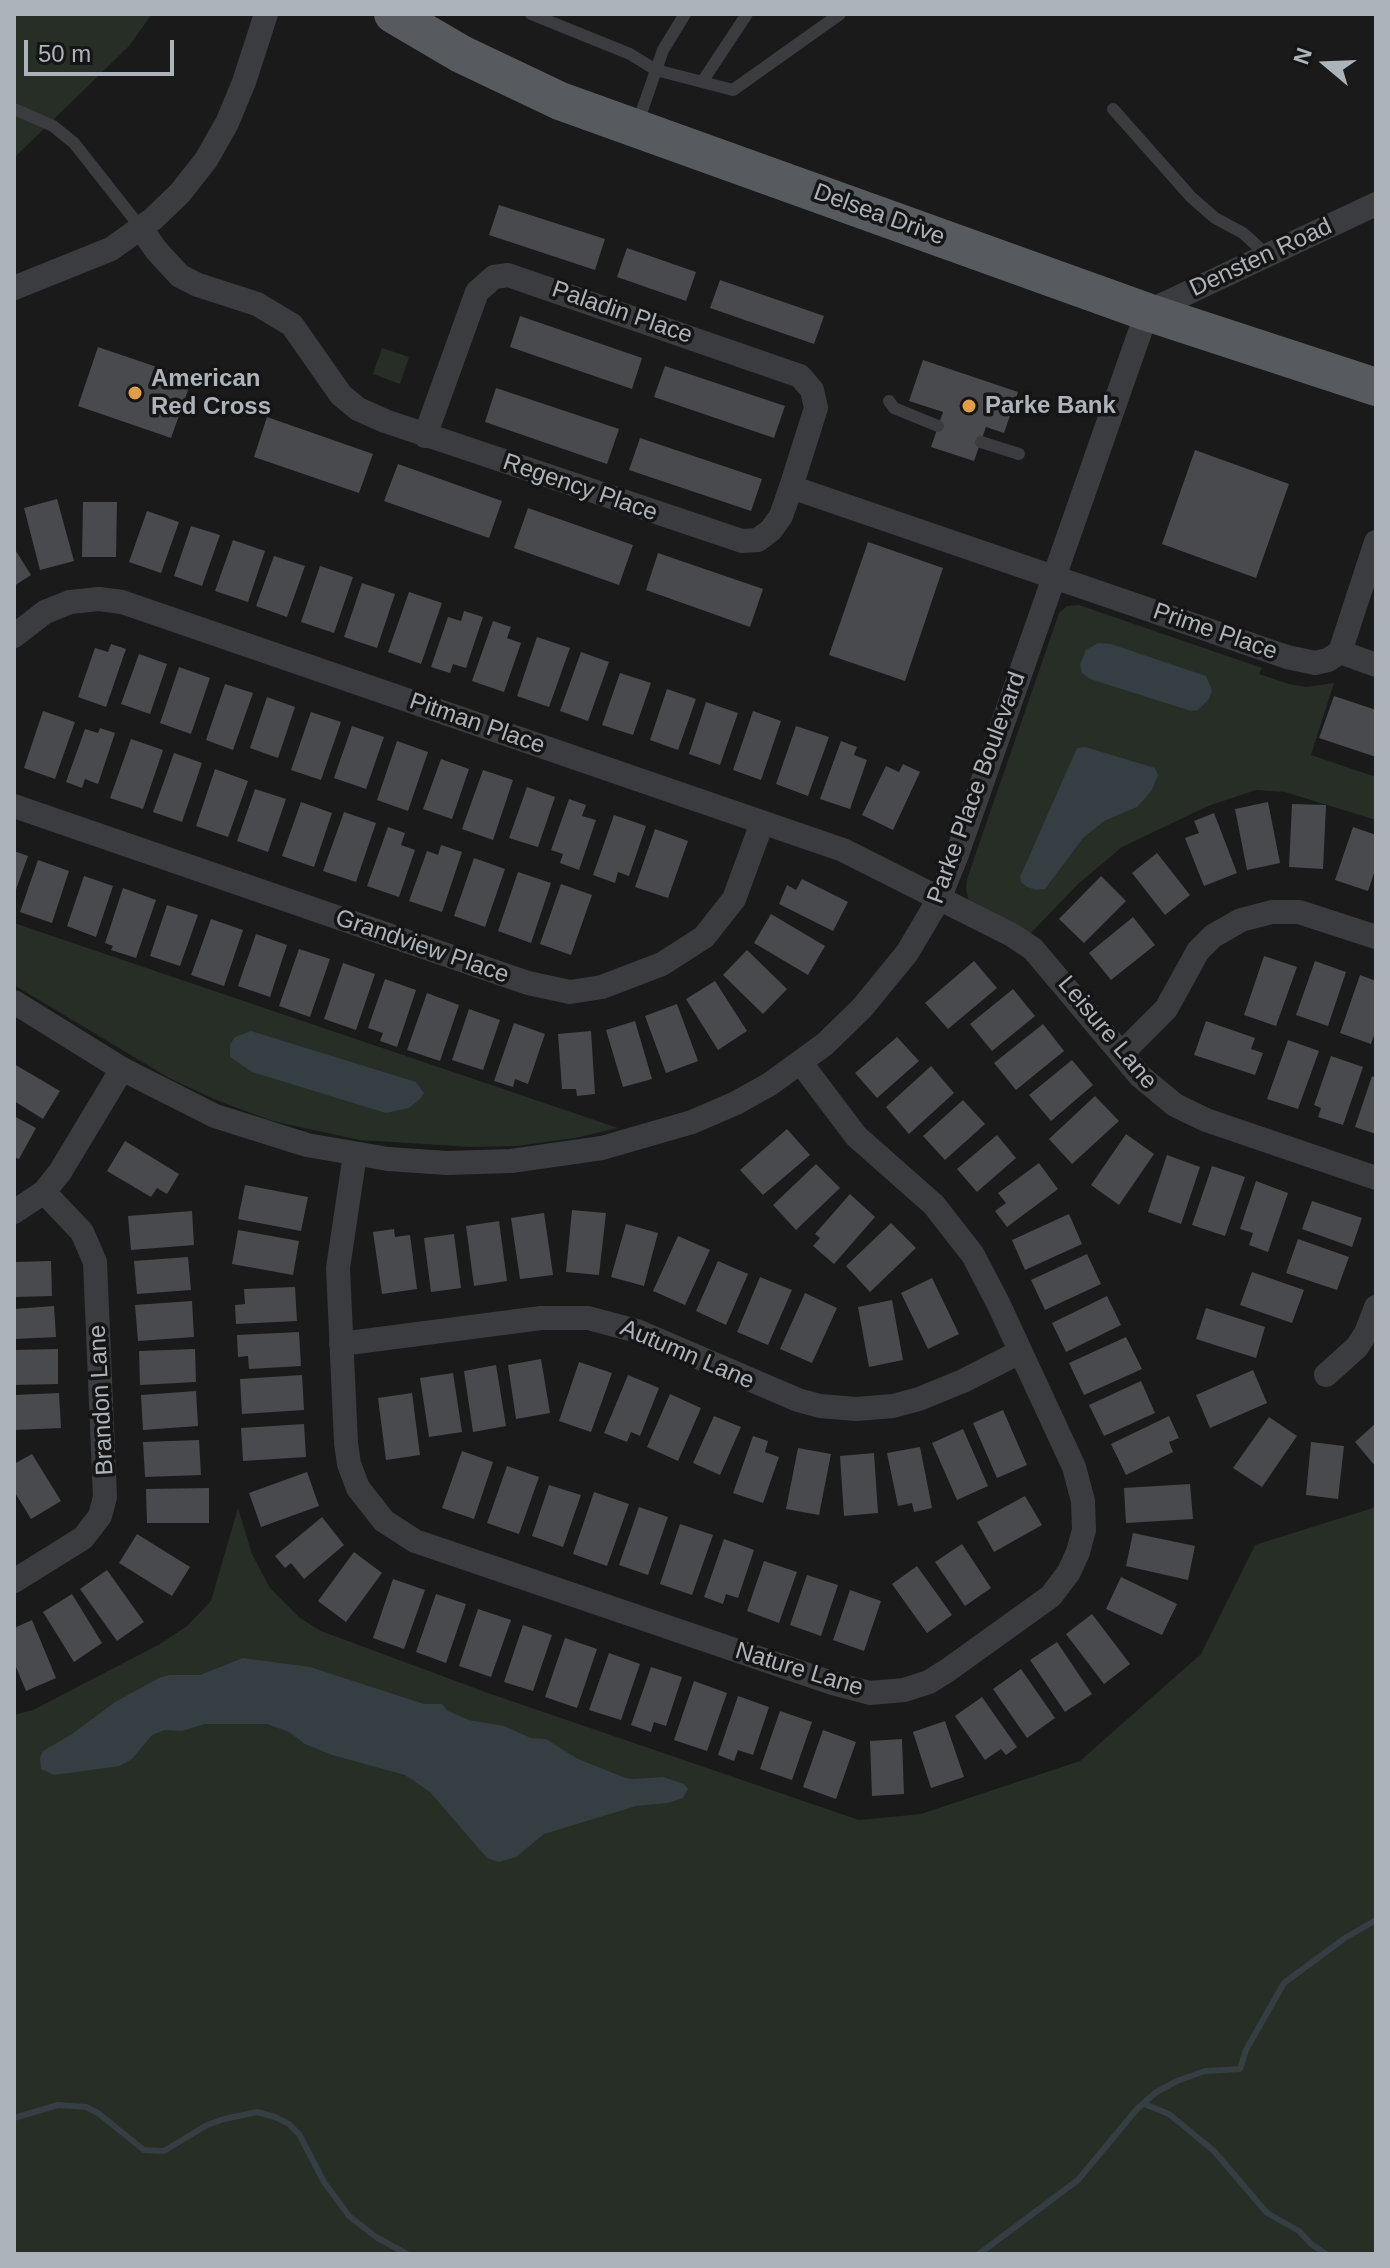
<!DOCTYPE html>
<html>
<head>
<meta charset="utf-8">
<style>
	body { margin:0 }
	#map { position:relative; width:1390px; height:2268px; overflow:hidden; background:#1a1a1b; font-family:Arial,sans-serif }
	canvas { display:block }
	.frame { position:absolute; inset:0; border:16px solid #adb3ba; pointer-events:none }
	.north { position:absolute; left:1286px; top:24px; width:80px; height:80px; -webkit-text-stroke:6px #151516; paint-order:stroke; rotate:289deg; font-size:22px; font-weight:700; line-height:32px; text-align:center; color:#adb3ba }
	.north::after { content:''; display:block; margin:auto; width:28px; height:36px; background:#adb3ba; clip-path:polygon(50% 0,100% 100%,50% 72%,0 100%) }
	.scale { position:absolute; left:24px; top:40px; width:150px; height:36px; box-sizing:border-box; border:4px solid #adb3ba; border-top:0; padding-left:10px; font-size:24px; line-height:28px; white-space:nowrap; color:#adb3ba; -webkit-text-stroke:6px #151516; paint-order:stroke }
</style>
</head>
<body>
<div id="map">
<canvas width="1390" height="2268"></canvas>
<div class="frame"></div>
<div class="north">N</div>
<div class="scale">50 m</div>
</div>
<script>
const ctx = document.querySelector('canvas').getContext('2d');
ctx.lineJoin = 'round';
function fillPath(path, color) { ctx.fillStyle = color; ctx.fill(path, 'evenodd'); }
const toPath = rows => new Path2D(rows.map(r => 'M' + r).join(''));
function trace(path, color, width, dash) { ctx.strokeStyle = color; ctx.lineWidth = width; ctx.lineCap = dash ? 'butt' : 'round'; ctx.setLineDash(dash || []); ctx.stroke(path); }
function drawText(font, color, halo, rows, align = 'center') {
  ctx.font = font + ' Arial,sans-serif'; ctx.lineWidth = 7; ctx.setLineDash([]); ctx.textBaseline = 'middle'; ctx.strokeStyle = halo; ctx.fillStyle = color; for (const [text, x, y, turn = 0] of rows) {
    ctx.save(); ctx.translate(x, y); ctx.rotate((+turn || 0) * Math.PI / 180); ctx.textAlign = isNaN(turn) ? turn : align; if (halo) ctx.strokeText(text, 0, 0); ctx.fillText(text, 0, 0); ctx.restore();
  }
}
const green = toPath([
	[14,14,152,14,129,46,14,158],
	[382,348,409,357,400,384,373,374],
	[1079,605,1262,668,1259,674,1289,684,1306,687,1334,683,1311,755,1376,777,1376,820,1285,792,1256,790,1208,806,1122,847,1078,884,1028,936,969,902,966,889,967,879,1059,613,1067,606],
	[14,923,618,1128,575,1138,517,1146,471,1147,360,1140,272,1121,214,1099,169,1078,14,985],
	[1376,1507,1376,2254,14,2254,14,1715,33,1710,160,1644,187,1626,211,1601,238,1508,252,1554,270,1588,300,1618,321,1631,488,1693,859,1820,921,1814,1080,1761,1201,1654,1255,1545]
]);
const water = toPath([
	[1098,643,1111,644,1206,676,1212,690,1209,699,1198,710,1191,711,1090,679,1082,673,1080,665,1086,650],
	[1085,747,1155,768,1158,775,1152,790,1137,807,1104,821,1083,838,1045,889,1036,890,1027,887,1021,882,1020,877,1077,748],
	[251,1031,416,1082,424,1093,420,1099,409,1108,386,1113,252,1072,230,1057,230,1044,235,1037],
	[243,1658,310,1667,424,1704,442,1704,448,1711,469,1720,504,1726,531,1738,546,1739,576,1758,623,1777,631,1779,663,1777,684,1784,688,1789,683,1798,668,1803,636,1806,544,1834,516,1857,499,1862,487,1858,430,1792,405,1775,332,1755,305,1744,289,1732,267,1724,205,1724,182,1731,165,1730,152,1735,132,1759,120,1766,54,1775,41,1769,40,1758,43,1751,72,1734,115,1702,159,1678,169,1675,200,1675]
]);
const stream = toPath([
	[1144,2104,1169,2114,1214,2151,1267,2213,1299,2231,1311,2244,1326,2254],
	[14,2118,58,2105,86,2107,98,2113,144,2150,164,2151,207,2125,224,2119,257,2112,275,2117,289,2124,299,2134,324,2182,349,2216,376,2237,407,2254],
	[979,2254,1078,2180,1137,2109,1155,2093,1177,2081,1205,2071,1240,2069,1246,2050,1284,1983,1345,1938,1376,1920]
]);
const building = toPath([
	[499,205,605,239,595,270,489,235],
	[627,248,696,272,686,301,617,277],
	[720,280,824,316,814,344,710,308],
	[520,316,642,358,632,389,510,347],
	[98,347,192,379,171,438,78,406],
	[923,360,1018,392,1004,433,986,427,974,461,931,447,943,412,909,401],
	[665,366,785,406,774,438,654,397],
	[496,388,619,429,607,464,485,422],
	[267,417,373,454,359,493,254,457],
	[640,438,762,479,751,511,629,470],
	[1195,450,1289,484,1256,578,1162,544],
	[398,464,502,501,489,538,384,501],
	[57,499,74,561,40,570,24,508],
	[83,502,117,502,116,557,82,557],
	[528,508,633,545,619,585,514,548],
	[147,511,179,522,161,573,129,562],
	[191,526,220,535,202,586,174,576],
	[233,540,265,551,248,602,215,591],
	[868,542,943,568,905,681,829,655],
	[14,548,31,575,14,586],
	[658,553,763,589,750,627,646,590],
	[274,556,305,566,287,617,256,606],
	[320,566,353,577,334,633,301,622],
	[362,583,395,594,377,648,344,637],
	[409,592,442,603,421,664,388,652],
	[464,611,483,617,466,668,453,664,450,673,431,667,448,617,461,621],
	[493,621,511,627,507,638,521,643,504,692,472,681],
	[537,637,570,648,549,707,517,696],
	[111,644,126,649,106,707,78,697,95,648,108,652],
	[581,652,609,662,588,721,560,711],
	[139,654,167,664,150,714,121,704],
	[179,667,210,678,191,734,160,723],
	[620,673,651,683,633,735,602,725],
	[225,684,253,693,233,750,206,740],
	[667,689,696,699,678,750,650,740],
	[1334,696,1376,710,1376,757,1319,738],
	[267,697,295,707,278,758,250,748],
	[706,702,738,713,720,765,689,754],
	[43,711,75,722,55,779,24,768],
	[753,711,781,721,761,780,733,770],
	[311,712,341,722,321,780,291,770],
	[352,726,384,737,366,789,334,778],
	[796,726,829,737,808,796,776,784],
	[100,728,115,733,98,784,85,779,82,788,66,782,85,729,98,733],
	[131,739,163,750,143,809,110,798],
	[397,741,428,752,408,811,377,800],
	[841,741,857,747,854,755,867,760,850,809,820,799],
	[174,753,202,763,182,822,153,812],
	[441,759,469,769,452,819,423,809],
	[903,764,920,772,893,830,862,815,886,766,899,772],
	[215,769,248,781,228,837,196,826],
	[483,770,513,780,493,840,462,829],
	[527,787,555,797,538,847,509,838],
	[255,789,286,799,268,852,237,841],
	[569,799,586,805,582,816,596,820,579,870,560,863,563,854,551,850],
	[301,802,332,813,314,867,282,856],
	[1268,802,1280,863,1247,870,1235,809],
	[1292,804,1326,805,1323,869,1289,867],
	[344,812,376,823,356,882,323,871],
	[1214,813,1237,873,1204,886,1185,838,1199,833,1194,821],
	[614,815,646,826,629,876,618,872,615,883,593,875],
	[388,827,405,833,401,845,415,850,399,897,367,886],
	[1353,827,1376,835,1376,867,1368,891,1335,880],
	[655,829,688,841,668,898,635,887],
	[441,845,462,852,442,912,409,901,427,851,438,855],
	[14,851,28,856,14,895],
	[1157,853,1190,895,1165,915,1132,873],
	[474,858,505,869,485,927,454,916],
	[38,860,69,871,52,923,20,912],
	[518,872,551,883,531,943,498,931],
	[84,876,113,886,96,937,67,926],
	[1101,876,1126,901,1084,943,1059,919],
	[802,879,848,902,833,931,779,904,787,885,796,890],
	[561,884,592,895,571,955,540,944],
	[123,888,156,900,136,958,111,950,113,946,105,943],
	[167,905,198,915,180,966,150,956],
	[771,914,825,946,808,975,754,943],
	[1133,917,1155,945,1111,980,1089,953],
	[211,919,243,930,224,986,191,975],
	[256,934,287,945,270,997,238,986],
	[299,949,330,959,310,1017,279,1006],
	[747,950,787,989,763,1014,723,975],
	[1264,956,1297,967,1276,1026,1244,1015],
	[974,961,997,988,948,1029,925,1003],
	[1315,961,1346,972,1328,1026,1296,1015],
	[343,963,375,974,356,1030,324,1019],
	[1360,975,1376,981,1374,991,1376,992,1376,1029,1371,1044,1340,1033],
	[385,979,416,990,397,1047,380,1041,383,1033,368,1028],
	[715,981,747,1031,718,1050,686,999],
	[1013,989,1035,1016,992,1051,970,1024],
	[427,993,459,1005,440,1061,407,1050],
	[677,1004,698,1061,666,1073,645,1016],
	[469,1009,500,1020,483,1070,452,1060],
	[635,1021,652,1079,623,1087,606,1030],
	[1206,1021,1255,1038,1251,1049,1263,1053,1255,1075,1194,1055],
	[514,1023,545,1034,528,1084,515,1079,513,1087,494,1081],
	[1043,1024,1064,1051,1016,1090,994,1063],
	[591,1031,595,1094,577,1096,576,1089,562,1089,558,1034],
	[897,1037,919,1061,877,1098,855,1073],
	[1288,1040,1319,1051,1298,1109,1267,1099],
	[1331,1056,1363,1067,1343,1125,1318,1117,1321,1108,1314,1105],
	[1072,1060,1093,1085,1051,1121,1029,1095],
	[14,1064,60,1091,43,1119,14,1101],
	[931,1066,954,1093,909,1134,886,1107],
	[1372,1076,1376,1078,1376,1134,1355,1127],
	[1095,1096,1119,1121,1072,1164,1049,1139],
	[963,1100,985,1124,945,1160,923,1136],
	[14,1116,36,1128,19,1159,14,1157],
	[787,1129,810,1155,763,1195,740,1170],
	[1126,1134,1154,1154,1119,1205,1091,1185],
	[997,1135,1016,1158,977,1192,957,1169],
	[125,1141,179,1174,167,1194,157,1188,151,1197,107,1171],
	[1167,1155,1200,1167,1181,1224,1148,1212],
	[1039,1163,1058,1189,1007,1227,995,1211,1006,1203,998,1193],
	[816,1164,840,1188,796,1230,773,1205],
	[1212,1166,1245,1177,1225,1236,1192,1225],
	[1256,1181,1288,1193,1268,1252,1249,1245,1253,1233,1240,1229],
	[245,1185,308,1197,301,1231,238,1219],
	[850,1194,875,1217,834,1264,813,1246,820,1238,815,1234],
	[1312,1201,1362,1218,1352,1247,1302,1229],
	[572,1210,606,1213,599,1275,566,1272],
	[192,1211,194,1245,131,1250,128,1216],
	[544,1213,553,1275,520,1279,511,1218],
	[1069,1214,1082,1244,1025,1270,1012,1240],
	[499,1221,507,1281,474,1286,466,1226],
	[891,1223,916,1248,870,1292,846,1266],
	[626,1224,658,1233,644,1286,611,1277],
	[394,1229,395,1237,410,1235,417,1289,382,1294,373,1232],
	[238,1230,299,1241,293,1275,232,1264],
	[454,1234,461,1288,431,1292,424,1238],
	[678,1236,710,1250,685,1305,653,1291],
	[1298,1239,1349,1257,1337,1290,1286,1273],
	[1087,1254,1101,1284,1045,1310,1031,1280],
	[188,1257,191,1290,137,1294,134,1261],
	[51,1261,52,1296,14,1297,14,1262],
	[718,1261,748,1274,726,1325,696,1311],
	[1252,1272,1304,1290,1292,1323,1240,1305],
	[760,1277,792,1290,768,1345,737,1332],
	[932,1278,959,1334,928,1349,901,1293],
	[295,1287,297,1321,236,1324,235,1305,245,1304,244,1289],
	[805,1293,837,1308,812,1363,780,1349],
	[1107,1296,1121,1325,1066,1352,1052,1323],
	[892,1300,903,1360,869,1367,858,1307],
	[192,1301,194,1337,138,1341,135,1305],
	[54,1306,56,1337,14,1339,14,1309],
	[1206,1308,1265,1327,1256,1358,1196,1339],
	[299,1332,301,1366,249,1369,248,1356,238,1357,237,1335],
	[1126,1337,1142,1369,1084,1395,1069,1363],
	[58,1349,58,1384,14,1385,14,1350],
	[195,1349,196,1382,140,1385,139,1351],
	[541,1359,550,1413,516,1419,508,1365],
	[579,1362,612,1373,591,1432,559,1421],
	[496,1365,506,1426,473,1432,464,1371],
	[1253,1370,1267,1403,1210,1428,1196,1395],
	[453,1373,462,1432,429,1437,420,1378],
	[302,1375,304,1410,242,1414,240,1379],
	[628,1375,659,1388,640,1436,631,1432,627,1442,604,1433],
	[1141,1381,1155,1413,1104,1436,1089,1405],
	[196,1391,198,1426,143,1430,141,1395],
	[59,1393,61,1428,14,1430,14,1395],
	[412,1393,420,1455,386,1460,378,1398],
	[670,1394,701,1408,678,1461,647,1447],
	[1003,1410,1027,1465,997,1478,973,1423],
	[714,1416,741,1427,720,1475,693,1463],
	[1169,1416,1179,1438,1169,1442,1173,1452,1126,1475,1111,1444],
	[1269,1417,1297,1436,1262,1487,1233,1468],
	[1376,1423,1376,1467,1355,1442],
	[304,1424,306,1457,243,1461,241,1428],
	[963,1429,988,1486,957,1500,932,1443],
	[753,1436,768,1441,765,1452,779,1457,763,1503,733,1493],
	[199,1440,201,1475,145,1477,143,1442],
	[1311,1442,1344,1446,1338,1499,1306,1495],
	[920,1447,932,1508,914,1512,912,1503,898,1506,887,1453],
	[798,1448,831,1454,819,1515,786,1509],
	[462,1451,493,1462,474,1519,442,1508],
	[874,1453,878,1513,844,1516,840,1456],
	[32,1454,61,1501,31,1519,14,1491,14,1464],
	[507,1466,539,1477,519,1534,487,1523],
	[307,1472,319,1506,261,1527,249,1493],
	[1190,1484,1193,1519,1126,1523,1124,1488],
	[549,1485,581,1495,563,1547,532,1536],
	[209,1488,209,1523,147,1523,146,1489],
	[594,1492,629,1504,607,1566,573,1554],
	[1025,1496,1042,1525,994,1552,977,1522],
	[639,1507,668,1517,648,1575,619,1565],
	[322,1517,344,1545,304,1579,291,1563,285,1568,275,1556],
	[680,1524,713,1535,692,1595,660,1584],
	[1133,1533,1195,1546,1188,1580,1126,1566],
	[137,1534,190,1567,172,1596,119,1563],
	[724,1539,754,1550,738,1598,726,1594,723,1604,704,1597],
	[962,1544,991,1588,965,1606,935,1562],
	[354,1552,382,1573,346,1622,318,1601],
	[764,1561,797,1572,779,1623,747,1611],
	[917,1566,952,1615,927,1633,892,1584],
	[107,1570,144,1622,117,1641,80,1589],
	[807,1575,838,1585,821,1636,790,1625],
	[1121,1577,1177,1604,1162,1635,1106,1609],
	[393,1579,425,1590,404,1649,373,1638],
	[850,1590,881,1601,864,1651,833,1640],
	[72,1594,102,1643,74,1662,43,1612],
	[436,1594,466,1604,446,1663,416,1652],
	[478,1609,511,1620,491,1677,459,1666],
	[1092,1614,1130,1664,1104,1684,1066,1634],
	[32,1620,56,1678,26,1691,14,1662,14,1628],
	[523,1625,552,1635,533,1691,504,1682],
	[565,1638,597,1649,577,1708,545,1697],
	[1057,1642,1092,1694,1065,1712,1030,1660],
	[609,1653,640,1664,621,1720,589,1710],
	[651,1667,682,1677,666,1726,654,1722,651,1732,631,1725],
	[1021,1669,1055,1718,1027,1738,993,1689],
	[694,1681,727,1693,707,1751,674,1740],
	[738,1696,769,1707,753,1755,738,1750,734,1761,718,1755],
	[982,1697,1017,1747,1006,1755,1001,1749,985,1760,955,1716],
	[780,1711,812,1722,792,1780,760,1769],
	[945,1721,964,1777,931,1788,913,1732],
	[823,1730,856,1742,836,1799,803,1787],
	[902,1739,904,1794,872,1796,870,1741]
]);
const lane = toPath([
	[531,14,630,54,656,70,733,90,840,14],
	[702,82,747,14],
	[14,109,53,126,74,143,141,228],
	[1113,109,1191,197,1215,218,1243,233,1267,255],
	[637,125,663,50,685,14],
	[889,401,894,408,938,426],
	[981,442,1019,454]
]);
const street = toPath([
	[141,228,156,250,180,276,198,285,257,304,292,325,341,395,358,409,385,421,742,541,758,540,771,530,781,516,791,487,1287,657,1315,663,1328,660,1340,652,1376,665],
	[14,288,111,249,153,219,180,193,206,160,227,123,244,82,266,14],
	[425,436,477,292,494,277,508,275,800,376,812,390,816,408,791,487],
	[14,636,45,612,70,602,99,599,122,602,843,850,1012,935,1033,949,1140,1076,1175,1105,1206,1120,1376,1178],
	[1340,652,1376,542],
	[14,806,528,983,570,992,602,987,662,964,704,937,734,899,762,823],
	[14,1002,122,1069,215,1116,307,1145,388,1159,447,1163,511,1161,602,1148,692,1122,736,1103,770,1084,825,1044,862,1008,907,953,939,899,956,857,1147,312,1376,204],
	[1122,1053,1166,1009,1198,951,1213,936,1241,920,1272,912,1299,912,1376,937],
	[355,1154,338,1268,346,1443,349,1464,358,1488,384,1521,415,1541,832,1683,870,1693,904,1690,929,1682,948,1670,1051,1596,1069,1572,1078,1552,1084,1530,1083,1501,1074,1467,998,1303,973,1255,934,1205,856,1136,801,1063],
	[14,1212,44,1192,60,1172,122,1069],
	[341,1344,541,1318,588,1318,637,1331,798,1400,820,1406,856,1409,893,1406,919,1399,963,1381,1020,1352],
	[1326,1375,1357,1347,1366,1333,1376,1307],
	[14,1581,83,1538,100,1516,105,1497,95,1262,82,1232,44,1192]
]);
const primary = toPath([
	[393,14,461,54,560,101,1147,312,1376,387]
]);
const markers = [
	[135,393,8,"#e29d4b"],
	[969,406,8,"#e29d4b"]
];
const streetNames = [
	["Delsea Drive",879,215,20],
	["Densten Road",1261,258,-25],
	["Paladin Place",622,313,19],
	["Regency Place",580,488,19],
	["Prime Place",1215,632,19],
	["Pitman Place",477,724,19],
	["Parke Place Boulevard",977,788,-70],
	["Grandview Place",422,947,19],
	["Leisure Lane",1107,1033,50],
	["Autumn Lane",687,1355,23],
	["Brandon Lane",102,1400,-93],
	["Nature Lane",799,1670,17]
];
const poiNames = [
	["American",151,379],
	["Red Cross",151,407],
	["Parke Bank",985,406]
];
fillPath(green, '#262e26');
fillPath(water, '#343e43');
trace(stream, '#343e43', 6);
fillPath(building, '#494a4e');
trace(lane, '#3b3c40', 12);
trace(street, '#3b3c40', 24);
trace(primary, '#575a5f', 38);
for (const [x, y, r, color] of markers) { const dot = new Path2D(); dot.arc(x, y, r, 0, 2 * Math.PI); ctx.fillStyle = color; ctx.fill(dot); trace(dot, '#151516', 3); }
drawText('24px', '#adb3ba', '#151516', streetNames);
drawText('bold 24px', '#adb3ba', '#151516', poiNames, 'left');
</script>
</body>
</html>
